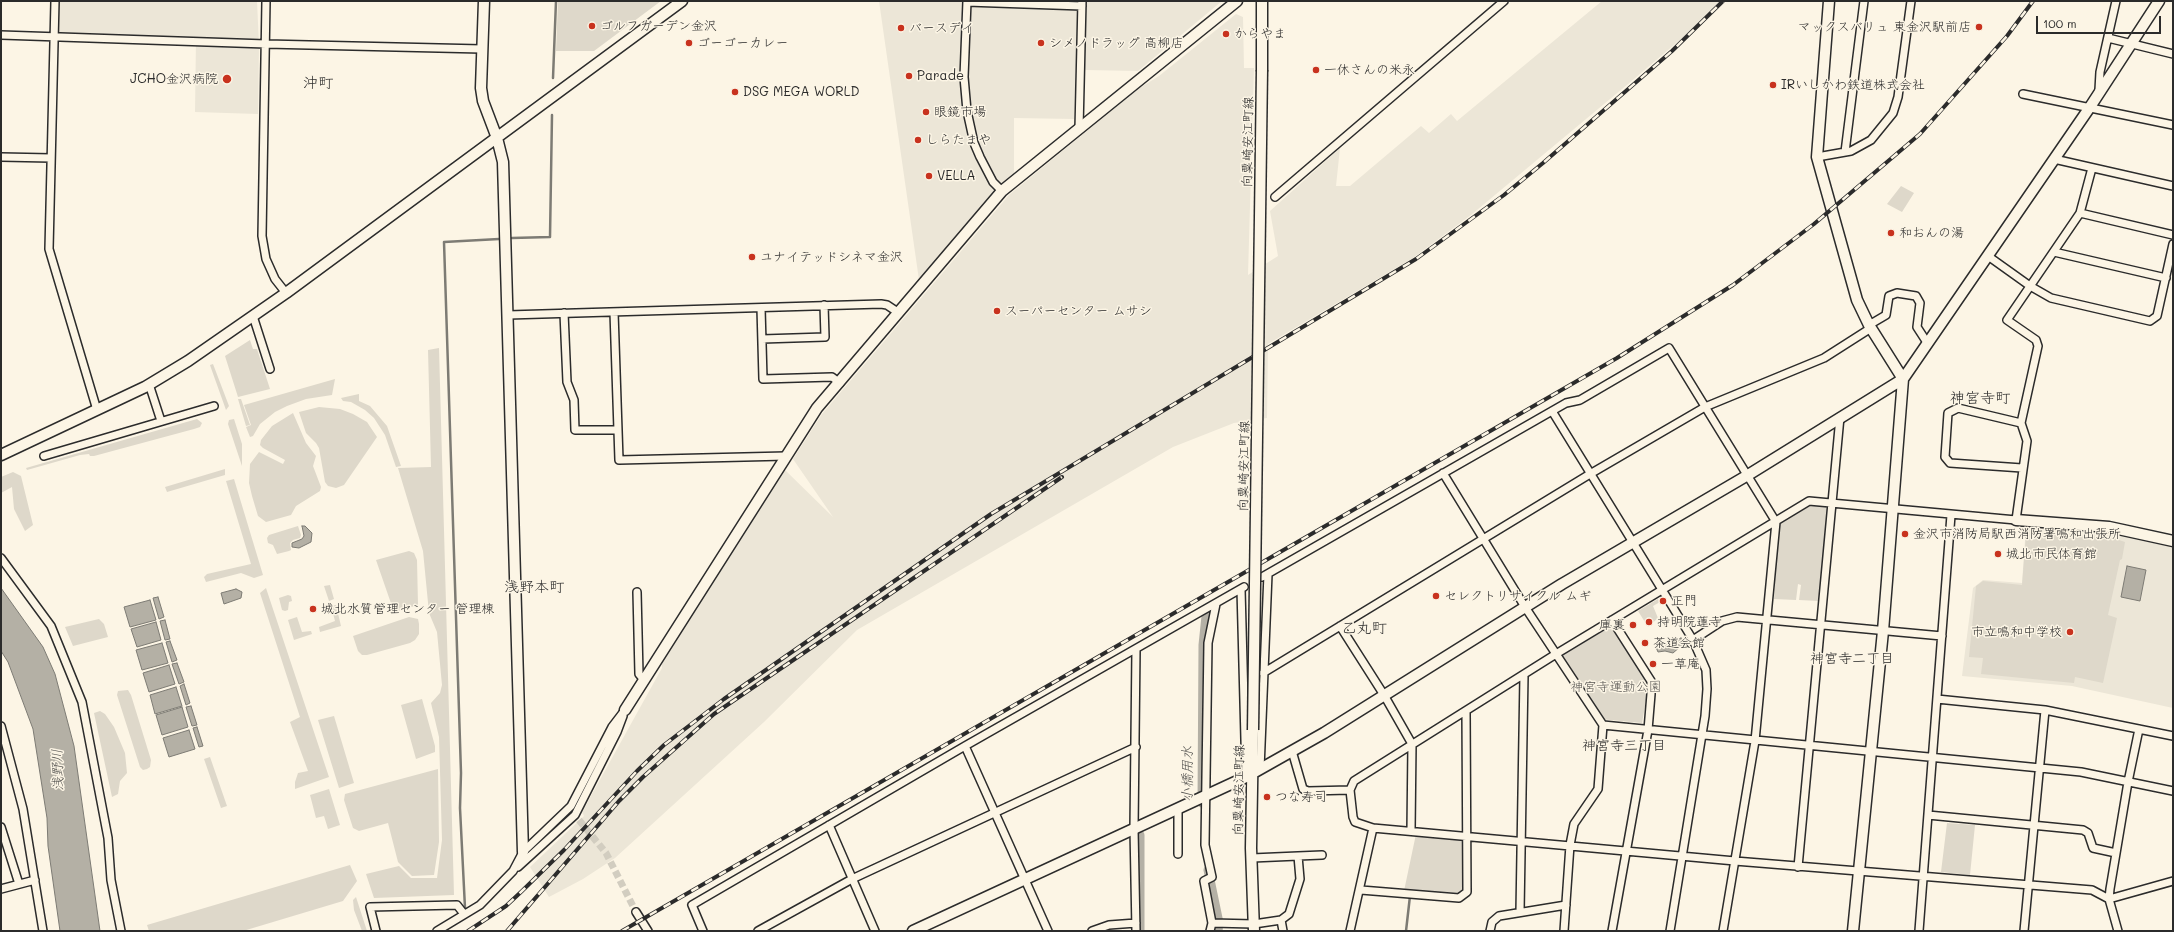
<!DOCTYPE html>
<html>
<head>
<meta charset="utf-8">
<style>
	body { margin:0 }
	#map { position:relative; width:2174px; height:932px; overflow:hidden; background:#fcf5e5; font-family:Mali,sans-serif }
	canvas { display:block }
	.frame { position:absolute; inset:0; border:2px solid #2b2b2b; pointer-events:none }
	.scale { position:absolute; left:2036px; top:16px; width:125px; height:18px; box-sizing:border-box; border:2px solid #2b2b2b; border-top:0; padding-left:5px; font-size:12px; line-height:14px; white-space:nowrap; color:#2b2b2b; -webkit-text-stroke:3px #fcf5e5; paint-order:stroke }
</style>
</head>
<body>
<div id="map">
<canvas width="2174" height="932"></canvas>
<div class="frame"></div>
<div class="scale">100 m</div>
</div>
<script>
const ctx = document.querySelector('canvas').getContext('2d');
ctx.lineJoin = 'round';
function fillPath(path, color) { ctx.fillStyle = color; ctx.fill(path, 'evenodd'); }
const toPath = rows => new Path2D(rows.map(r => 'M' + r).join(''));
function trace(path, color, width, dash) { ctx.strokeStyle = color; ctx.lineWidth = width; ctx.lineCap = dash ? 'butt' : 'round'; ctx.setLineDash(dash || []); ctx.stroke(path); }
function drawText(font, color, halo, rows, align = 'center') {
  ctx.font = font + ' Mali,"Klee One",sans-serif'; ctx.lineWidth = 3; ctx.setLineDash([]); ctx.textBaseline = 'middle'; ctx.strokeStyle = halo; ctx.fillStyle = color; for (const [text, x, y, turn = 0] of rows) {
    ctx.save(); ctx.translate(x, y); ctx.rotate((+turn || 0) * Math.PI / 180); ctx.textAlign = isNaN(turn) ? turn : align; if (halo) ctx.strokeText(text, 0, 0); ctx.fillText(text, 0, 0); ctx.restore();
  }
}
const built = toPath([
	[59,1,257,1,259,45,258,114,195,112,196,39,62,35,58,31],
	[879,1,1078,1,1074,119,1014,118,1014,174,999,186,919,280],
	[1085,1,1222,1,1138,71,1086,70,1083,68],
	[1602,1,1720,1,1688,33,1634,79,1471,215,1413,258,1268,344,1267,418,1234,423,1173,447,857,630,764,722,615,858,583,879,549,897,530,867,584,816,582,812,662,668,662,659,784,469,833,517,793,459,822,414,1009,195,1138,89,1159,76,1236,14,1243,17,1244,68,1254,68,1248,275,1278,256,1270,211,1340,148,1336,186,1350,186,1421,126,1429,133,1451,114,1457,121],
	[2026,526,2114,535,2173,547,2173,708,2072,686,1962,676,1973,588,1983,580,2022,583]
]);
const green = toPath([
	[558,1,661,1,594,51,556,51],
	[1901,186,1914,193,1902,212,1887,204],
	[250,340,253,349,257,349,270,389,238,397,225,356],
	[439,348,454,895,374,898,366,874,399,866,411,878,437,878,442,840,439,737,431,703,440,693,442,685,437,632,429,613,423,551,398,468,431,467,428,350],
	[213,364,229,406,226,410,211,368,210,365],
	[335,379,332,395,306,399,287,406,275,412,260,424,253,436,250,437,246,427,251,425,244,405],
	[359,394,359,401,370,406,387,426,401,466,396,467,385,435,374,418,365,410,351,402,343,401,341,398],
	[238,399,241,399,250,425,246,426],
	[319,407,340,409,353,414,367,422,377,437,344,485,336,488,328,486,325,482,319,448,316,443,306,433,299,412],
	[293,413,306,443,316,456,313,466,321,487,320,491,296,506,291,515,266,522,258,516,252,496,249,483,250,464,259,452,283,464,285,460,263,448,260,445,261,440,272,426],
	[197,419,202,423,200,427,194,429,94,456,90,456,89,454,80,455,27,470,26,468],
	[234,419,242,444,242,466,228,424,229,420],
	[225,469,225,475,167,492,165,487],
	[13,472,21,476,33,525,25,531,14,509,12,487,1,493,1,477],
	[234,479,263,575,254,578,241,573,206,582,204,577,207,574,251,564,226,481],
	[1807,505,1826,507,1828,510,1819,601,1799,600,1801,585,1798,584,1796,600,1774,599,1778,523],
	[298,526,301,535,300,538,293,540,290,543,291,550,289,551,277,554,273,545,268,543,267,538,269,535],
	[2030,531,2113,538,2125,542,2122,559,2120,560,2108,615,2117,618,2103,683,2075,677,2074,683,1981,674,1983,658,1969,657,1976,586,1983,581,2022,585,2026,534],
	[409,551,414,553,417,560,418,605,394,612,376,560],
	[330,585,334,599,329,601,324,586],
	[266,588,329,777,295,789,295,782,298,773,308,771,290,722,300,717,260,593],
	[288,595,291,596,292,601,289,602,288,610,285,611,282,610,279,598],
	[1658,599,1660,602,1653,606,1658,618,1648,627,1638,611],
	[336,605,341,626,320,632,319,627,335,621,331,606],
	[297,617,302,632,311,631,312,634,294,640,288,620],
	[409,617,418,619,419,624,419,634,415,640,410,643,367,655,362,655,358,651,353,636],
	[99,619,104,624,108,637,73,646,65,627],
	[1610,624,1646,678,1648,689,1642,723,1600,719,1560,652],
	[128,690,131,695,151,760,150,767,147,769,143,770,140,767,117,695,118,691],
	[422,699,435,746,435,752,416,759,401,705],
	[100,711,105,714,114,727,125,753,127,773,120,781,118,794,112,797,94,713],
	[334,716,354,783,339,788,318,720],
	[210,757,227,806,221,808,204,759],
	[438,769,439,842,434,875,412,876,398,862,388,823,359,831,353,828,344,800,345,794],
	[329,789,340,825,328,829,324,816,316,818,310,795],
	[1947,823,1975,825,1970,875,1941,872],
	[1416,834,1456,837,1464,842,1464,891,1458,896,1404,891],
	[350,865,357,881,343,901,243,931,149,931,147,925],
	[356,897,367,931,362,931,354,910,353,900]
]);
const water = toPath([
	[302,526,305,526,312,533,311,542,299,548,292,547,292,543,302,539,304,536,302,526],
	[2127,566,2146,570,2140,601,2121,597,2127,566],
	[1,588,43,647,55,674,74,746,100,931,60,931,48,846,47,818,33,729,8,662,1,651,1,588],
	[236,589,242,592,241,598,224,604,221,593,236,589],
	[158,597,164,617,159,619,153,598,158,597],
	[150,600,156,620,130,627,124,607,150,600],
	[165,620,170,639,165,640,160,621,165,620],
	[156,622,161,640,137,647,131,629,156,622],
	[1681,638,1683,643,1688,644,1686,646,1681,646,1673,653,1665,651,1658,652,1655,645,1661,642,1665,645,1681,638],
	[170,641,177,660,172,662,166,642,170,641],
	[162,643,168,663,142,670,136,650,162,643],
	[177,663,184,682,179,684,172,664,177,663],
	[169,665,175,684,149,692,143,673,169,665],
	[184,684,190,703,186,705,180,686,184,684],
	[176,687,182,706,155,714,150,695,176,687],
	[191,706,197,725,192,726,186,707,191,706],
	[182,707,188,727,162,735,156,715,182,707],
	[197,727,203,746,199,747,193,728,197,727],
	[189,730,195,749,169,757,163,738,189,730]
]);
const stream = toPath([
	[553,78,556,1],
	[512,238,550,237,552,115],
	[465,908,460,808,461,773,444,242,499,239],
	[1406,931,1410,896]
]);
const canal = toPath([
	[1202,803,1203,645,1206,616],
	[1140,835,1140,931],
	[1208,870,1219,923,1218,931]
]);
const streetTunnel = toPath([
	[579,820,606,853,636,912]
]);
const street = toPath([
	[55,1,49,249,97,410],
	[266,1,262,236,266,259,275,279,286,293],
	[967,1,964,77,967,111,974,143,980,157,993,182,1002,191],
	[967,2,1082,6],
	[1,35,266,44,482,49],
	[2108,38,2173,54],
	[2099,90,2100,72,2116,1],
	[2023,94,2173,125],
	[1079,129,1082,1],
	[1845,152,1864,1],
	[1,157,51,158],
	[1817,157,1851,151,1871,140,1893,113,1898,97,1911,1],
	[2054,159,2173,186],
	[2092,168,2080,213,2007,320,2036,340,2038,346,2021,423,2027,441,2016,520,1809,501,1556,654,1354,781,1350,790,1353,817,1355,822,1373,828,1735,861,2092,890,2109,899,2173,881],
	[1275,197,1504,1],
	[2080,213,2173,235],
	[2054,252,2166,278],
	[1988,256,2030,286,2051,298,2150,321,2157,316,2173,244],
	[761,308,763,379,832,377,840,383],
	[614,312,619,460,786,456],
	[564,313,567,382,574,400,575,430,618,430],
	[508,315,881,304,887,305,899,313],
	[253,316,270,369],
	[1869,325,1886,315,1889,296,1897,293,1916,296,1920,303,1917,327,1928,344],
	[762,339,825,337,824,305],
	[149,384,161,421],
	[1552,411,1693,640,1706,670,1707,689,1705,716,1670,931],
	[2021,423,1958,408,1948,413,1945,457,1950,463,2022,468],
	[44,456,214,406],
	[1443,473,1525,607,1603,725,1598,789,1574,824,1570,845,1564,931],
	[1,558,51,626,82,702,108,838,111,880,121,931],
	[1262,577,1566,403,1580,400,1669,348,1776,522,1755,741,1723,931],
	[1241,589,1246,777],
	[637,592,639,674,644,680],
	[1340,626,1384,695,1412,744,1411,831],
	[1693,640,1722,621,1737,617,1942,636],
	[1136,649,1134,829,1136,931],
	[1263,673,1590,474,1705,407,1824,358,1871,328],
	[1937,699,2045,710,2173,736],
	[1603,725,2081,772,2173,791],
	[1,726,23,809,43,931],
	[965,746,1048,931],
	[1292,751,1303,789,1308,791,1350,790],
	[1260,769,1268,574],
	[1928,815,2083,830,2088,833,2093,848,2116,853],
	[829,825,875,931],
	[1,827,19,884],
	[1178,854,1178,809],
	[1298,856,1322,855],
	[1252,858,1298,856,1300,879,1289,914,1281,920],
	[518,867,575,815,617,732,623,716],
	[1798,867,1840,417],
	[1,889,35,880],
	[1361,890,1459,898,1467,892,1466,711],
	[636,912,648,931],
	[1520,912,1524,675],
	[1212,923,1254,924,1281,920,1283,931],
	[376,931,370,907,457,905,464,914],
	[437,931,480,905,513,871,523,852,571,806,612,727,625,710],
	[703,931,692,905,965,746,1244,587],
	[758,931,852,879,1136,747],
	[1092,931,1109,925,1136,923],
	[1210,931,1212,923,1204,881,1212,877,1205,845,1208,643,1216,604],
	[1350,931,1373,828],
	[1490,931,1492,922,1499,916,1566,905],
	[1612,931,1648,730,1651,694,1651,681,1612,620],
	[1919,931,1951,515],
	[2024,931,2045,710],
	[2118,931,2109,899,2110,889,2128,782,2139,729]
]);
const secondary = toPath([
	[484,1,481,88,483,101,497,138,503,162,523,852],
	[1262,1,1262,70],
	[1829,1,1817,157,1857,300,1869,325,1903,379,1883,631,1853,931],
	[1,455,145,387,188,361,286,293,682,1],
	[2016,520,2109,527,2173,541],
	[625,710,817,408,1002,191,1237,1],
	[1253,730,1251,848,1254,931],
	[913,931,1246,777,1324,733,1562,584,1748,475,1903,379,2090,107,2159,1]
]);
const rail = toPath([
	[468,931,506,906,522,891,564,850,637,771,664,745,724,699,991,514,1416,259,1504,195,1543,163,1672,51,1723,1],
	[507,931,619,801,643,777,714,714,1062,477],
	[622,931,1617,358,1733,285,1814,224,1920,134,2007,36,2033,1]
]);
const secondaryBridge = toPath([
	[1253,730,1262,70]
]);
const markers = [
	[592,26,4,"#c8321e"],
	[1979,27,4,"#c8321e"],
	[901,28,4,"#c8321e"],
	[1226,34,4,"#c8321e"],
	[689,43,4,"#c8321e"],
	[1041,43,4,"#c8321e"],
	[1316,70,4,"#c8321e"],
	[909,76,4,"#c8321e"],
	[227,79,5,"#c8321e"],
	[1773,85,4,"#c8321e"],
	[735,92,4,"#c8321e"],
	[926,112,4,"#c8321e"],
	[918,140,4,"#c8321e"],
	[929,176,4,"#c8321e"],
	[1891,233,4,"#c8321e"],
	[752,257,4,"#c8321e"],
	[997,311,4,"#c8321e"],
	[1905,534,4,"#c8321e"],
	[1998,554,4,"#c8321e"],
	[1436,596,4,"#c8321e"],
	[1663,601,4,"#c8321e"],
	[313,609,4,"#c8321e"],
	[1649,622,4,"#c8321e"],
	[1633,625,4,"#c8321e"],
	[2070,632,4,"#c8321e"],
	[1645,643,4,"#c8321e"],
	[1653,664,4,"#c8321e"],
	[1267,797,4,"#c8321e"]
];
const poiNames = [
	["ゴルフガーデン金沢",600,26],
	["マックスバリュ 東金沢駅前店",1971,27,"right"],
	["バースデイ",909,28],
	["からやま",1234,34],
	["ゴーゴーカレー",697,43],
	["シメノドラッグ 高柳店",1049,43],
	["一休さんの米永",1324,70],
	["Parade",917,76],
	["JCHO金沢病院",218,79,"right"],
	["IRいしかわ鉄道株式会社",1781,85],
	["DSG MEGA WORLD",743,92],
	["眼鏡市場",934,112],
	["しらたまや",926,140],
	["VELLA",937,176],
	["和おんの湯",1899,233],
	["ユナイテッドシネマ金沢",760,257],
	["スーパーセンター ムサシ",1005,311],
	["金沢市消防局駅西消防署鳴和出張所",1913,534],
	["城北市民体育館",2006,554],
	["セレクトリサイクル ムギ",1444,596],
	["正門",1671,601],
	["城北水質管理センター 管理棟",321,609],
	["持明院蓮寺",1657,622],
	["庫裏",1625,625,"right"],
	["市立鳴和中学校",2062,632,"right"],
	["茶道会館",1653,643],
	["一草庵",1661,664],
	["つな寿司",1275,797]
];
const streetNames = [
	["向粟崎安江町線",1248,142,-89],
	["向粟崎安江町線",1244,466,-89],
	["向粟崎安江町線",1239,790,-89]
];
const parkNames = [
	["神宮寺運動公園",1616,687]
];
const neighbourhoodNames = [
	["神宮寺二丁目",1852,659],
	["神宮寺三丁目",1624,746]
];
const waterNames = [
	["浅野川",58,770,-92],
	["小橋用水",1188,774,-90]
];
const quarterNames = [
	["沖町",318,83],
	["神宮寺町",1980,398],
	["浅野本町",534,587],
	["乙丸町",1364,628]
];
fillPath(built, '#ece6d7');
fillPath(green, '#ded8ca');
fillPath(water, '#b4b0a5');
trace(water, '#7d7b74', 1);
trace(stream, '#7d7b74', 2.5);
trace(canal, '#b4b0a5', 9);
trace(streetTunnel, '#d2cdc0', 7, [7, 3.5]);
trace(street, '#2b2b2b', 10);
trace(secondary, '#2b2b2b', 13);
trace(street, '#fcf5e5', 7);
trace(secondary, '#fcf5e5', 10);
trace(rail, '#2b2b2b', 4);
trace(rail, '#fcf5e5', 2.5, [8]);
trace(secondaryBridge, '#2b2b2b', 13, []);
trace(secondaryBridge, '#fcf5e5', 10);
for (const [x, y, r, color] of markers) { const dot = new Path2D(); dot.arc(x, y, r, 0, 2 * Math.PI); ctx.fillStyle = color; ctx.fill(dot); trace(dot, '#fcf5e5', 1.5); }
drawText('13px', '#2b2b2b', '#fcf5e5', poiNames, 'left');
drawText('13px', '#2b2b2b', '#fcf5e5', streetNames);
drawText('13px', '#585653', '#fcf5e5', parkNames);
drawText('14px', '#2b2b2b', '#fcf5e5', neighbourhoodNames);
drawText('italic 14px', '#545350', '#fcf5e5', waterNames);
drawText('15px', '#2b2b2b', '#fcf5e5', quarterNames);
</script>
</body>
</html>
